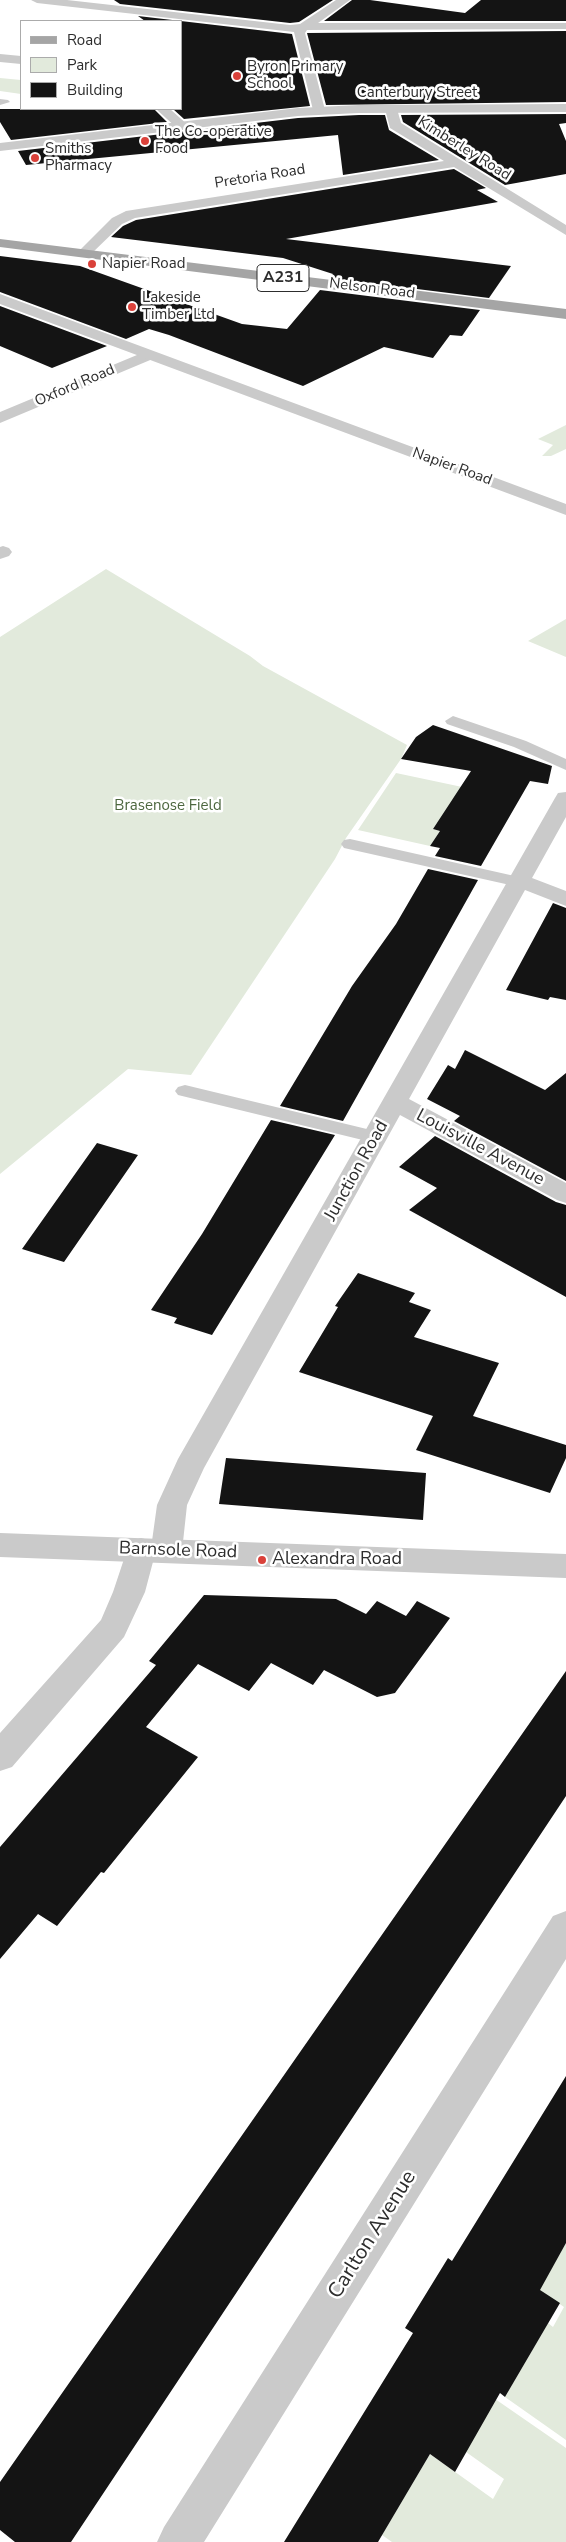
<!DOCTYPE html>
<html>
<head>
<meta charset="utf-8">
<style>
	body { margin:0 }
	#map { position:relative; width:566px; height:2542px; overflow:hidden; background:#fff; font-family:"Nunito Sans",sans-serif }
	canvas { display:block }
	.legend { position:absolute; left:20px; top:20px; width:162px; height:90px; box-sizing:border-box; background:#fff; border:1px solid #ababab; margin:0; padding:6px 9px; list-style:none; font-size:15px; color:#2d2d2d }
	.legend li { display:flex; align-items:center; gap:10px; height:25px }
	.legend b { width:25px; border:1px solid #ababab }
</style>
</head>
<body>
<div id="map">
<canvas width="566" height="2542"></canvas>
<ul class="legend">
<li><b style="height:6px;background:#a5a5a5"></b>Road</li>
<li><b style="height:14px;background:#e2eadc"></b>Park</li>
<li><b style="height:14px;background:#141414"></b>Building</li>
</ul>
</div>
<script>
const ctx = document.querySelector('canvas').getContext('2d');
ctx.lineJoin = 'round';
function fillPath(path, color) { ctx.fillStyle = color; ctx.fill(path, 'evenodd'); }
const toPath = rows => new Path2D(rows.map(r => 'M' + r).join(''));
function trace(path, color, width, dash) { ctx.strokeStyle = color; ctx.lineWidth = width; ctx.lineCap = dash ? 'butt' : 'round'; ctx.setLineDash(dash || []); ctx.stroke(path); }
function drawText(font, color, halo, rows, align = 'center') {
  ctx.font = font + ' "Nunito Sans",sans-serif'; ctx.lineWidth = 5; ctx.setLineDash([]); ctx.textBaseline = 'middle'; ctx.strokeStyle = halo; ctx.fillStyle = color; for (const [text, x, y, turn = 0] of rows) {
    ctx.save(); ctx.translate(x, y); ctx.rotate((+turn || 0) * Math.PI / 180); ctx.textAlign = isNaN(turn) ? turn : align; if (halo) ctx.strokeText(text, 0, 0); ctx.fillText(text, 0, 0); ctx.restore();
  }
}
const green = toPath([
	[0,78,21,80,21,94,0,91],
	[566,425,566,449,551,456,542,456,553,445,538,439],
	[106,569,250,656,263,666,407,745,401,759,346,838,335,859,191,1075,128,1069,0,1174,0,637],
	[566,619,566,657,528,641],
	[396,773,467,788,444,825,437,823,433,829,440,831,430,846,358,830],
	[566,2243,566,2440,505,2397,548,2323,553,2327,564,2307,539,2290],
	[472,2383,566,2448,566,2542,392,2542,382,2535,430,2454,493,2499,504,2479,466,2452]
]);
const building = toPath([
	[114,0,333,0,299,22,290,23,120,4],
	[352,0,370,0,465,13,481,0,566,0,566,21,324,21],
	[138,16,292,34,310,106,184,119,173,109,181,109,181,21,145,21],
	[566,31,566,102,326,105,307,33],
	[0,109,154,109,167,122,11,140,0,122],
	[566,114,566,123,559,124,566,141,566,174,505,185,403,122,401,115],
	[359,115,385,115,389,130,439,160,343,175,338,135,26,165,18,151,298,118],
	[454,169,486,188,477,190,498,202,286,239,511,266,489,298,329,278,333,274,283,258,111,237,123,226,136,220],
	[0,256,80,266,242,324,287,329,320,290,480,310,462,336,450,335,433,358,384,347,303,386,169,335,149,329,126,339,0,292],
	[0,306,107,346,52,368,0,346],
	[433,725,552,766,548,784,530,781,481,866,435,856,440,848,430,846,440,831,433,829,471,771,401,759,416,737],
	[428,869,478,880,343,1121,280,1106,352,986,396,924],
	[553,903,566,908,566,1000,550,997,548,1000,506,990],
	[465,1050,545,1090,566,1073,566,1181,454,1121,460,1116,427,1099,448,1065,455,1069],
	[271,1120,335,1135,212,1335,174,1323,177,1318,151,1310,202,1234],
	[435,1136,556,1202,566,1205,566,1297,409,1210,437,1188,399,1167],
	[97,1143,138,1155,64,1262,22,1249],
	[358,1273,415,1293,409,1302,431,1310,414,1337,499,1363,473,1416,566,1445,566,1458,550,1493,416,1450,433,1416,299,1372,338,1307,335,1306],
	[226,1458,426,1473,423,1520,219,1504],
	[204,1595,336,1599,366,1614,377,1601,406,1616,417,1601,450,1618,395,1693,377,1697,324,1670,313,1685,271,1663,249,1691,198,1664,146,1727,198,1757,104,1873,101,1872,57,1926,38,1914,0,1959,0,1847,156,1665,149,1661],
	[566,1671,566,1796,71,2542,15,2542,0,2530,0,2482],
	[566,2076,566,2243,540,2290,560,2303,505,2397,500,2393,455,2472,430,2454,378,2542,284,2542,413,2333,405,2328,448,2258,452,2261]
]);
const service = toPath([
	[0,99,8,100,10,102,0,105,0,99],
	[453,716,526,741,566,759,566,770,514,747,447,724,445,721,453,716],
	[350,839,519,877,525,878,528,882,525,886,519,887,344,848,341,844,344,840,350,839],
	[185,1085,375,1131,382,1132,385,1137,382,1142,375,1143,178,1095,175,1091,178,1087,185,1085]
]);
const minor = toPath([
	[31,0,67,0,290,25,300,24,336,0,350,0,318,23,566,23,566,29,307,30,305,33,325,110,319,114,313,110,294,32,37,3,31,0],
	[0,54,21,56,21,64,0,62,0,54],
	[391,105,397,109,401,123,566,225,566,235,454,167,135,218,122,224,89,256,84,257,77,253,112,218,126,211,444,161,390,128,385,109,391,105],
	[156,109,170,109,189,126,183,130,178,129,156,109],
	[149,350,157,355,155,358,0,423,0,412,149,350],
	[3,546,9,548,12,552,9,556,0,559,0,547,3,546],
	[566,792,566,817,532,878,566,891,566,906,525,890,409,1099,566,1183,566,1203,557,1200,400,1115,204,1468,187,1505,182,1551,177,1560,166,1563,154,1558,145,1592,124,1637,12,1767,0,1771,0,1733,101,1620,113,1592,130,1541,141,1538,152,1541,157,1505,178,1459,555,798,558,793,566,792],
	[566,1911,566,1959,204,2542,157,2542,164,2527,553,1916,566,1911]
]);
const tertiary = toPath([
	[566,104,566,112,359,113,298,116,0,151,0,143,298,108,359,105,566,104],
	[0,294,566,504,566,515,0,304,0,294],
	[0,1533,566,1554,566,1578,0,1557,0,1533]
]);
const primary = toPath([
	[0,239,566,309,566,319,0,247,0,239]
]);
const markers = [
	[237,76,5,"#da413a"],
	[145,141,5,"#da413a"],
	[35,158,5,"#da413a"],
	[92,264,5,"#da413a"],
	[132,307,5,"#da413a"],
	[262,1560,5,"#da413a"]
];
const farPoinames = [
	["Byron Primary",247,67],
	["School",247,84],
	["The Co-operative",155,132],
	["Food",155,149],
	["Smiths",45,149],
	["Pharmacy",45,166],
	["Napier Road",102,264],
	["Lakeside",142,298],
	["Timber Ltd",142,315]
];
const farStreetnames = [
	["Canterbury Street",417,93],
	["Kimberley Road",464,149,32],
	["Pretoria Road",260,177,-9],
	["Nelson Road",372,289,7],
	["Oxford Road",75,386,-23],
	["Napier Road",452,467,20]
];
const farParknames = [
	["Brasenose Field",168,806]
];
const shields = [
	[283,278,52]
];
const shieldNames = [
	["A231",283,278]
];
const streetNames = [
	["Louisville Avenue",480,1148,28],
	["Junction Road",357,1171,-61],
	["Barnsole Road",178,1551,2]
];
const poiNames = [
	["Alexandra Road",272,1560]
];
const nearStreetnames = [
	["Carlton Avenue",373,2235,-58]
];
fillPath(green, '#e2eadc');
fillPath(building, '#141414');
fillPath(service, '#cacaca');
fillPath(minor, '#cacaca');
fillPath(tertiary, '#cacaca');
fillPath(primary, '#a5a5a5');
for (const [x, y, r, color] of markers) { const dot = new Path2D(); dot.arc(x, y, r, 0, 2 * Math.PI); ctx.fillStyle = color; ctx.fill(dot); trace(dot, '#fff', 2); }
drawText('15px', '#2d2d2d', '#fff', farPoinames, 'left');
drawText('15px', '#2d2d2d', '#fff', farStreetnames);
drawText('15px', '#4c663e', '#fff', farParknames);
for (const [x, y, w] of shields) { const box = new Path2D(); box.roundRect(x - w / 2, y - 13.5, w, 27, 4); ctx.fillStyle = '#fff'; ctx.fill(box); trace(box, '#2d2d2d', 1); }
drawText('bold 16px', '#2d2d2d', null, shieldNames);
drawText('18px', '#2d2d2d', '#fff', streetNames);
drawText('18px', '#2d2d2d', '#fff', poiNames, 'left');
drawText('21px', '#2d2d2d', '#fff', nearStreetnames);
</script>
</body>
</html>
